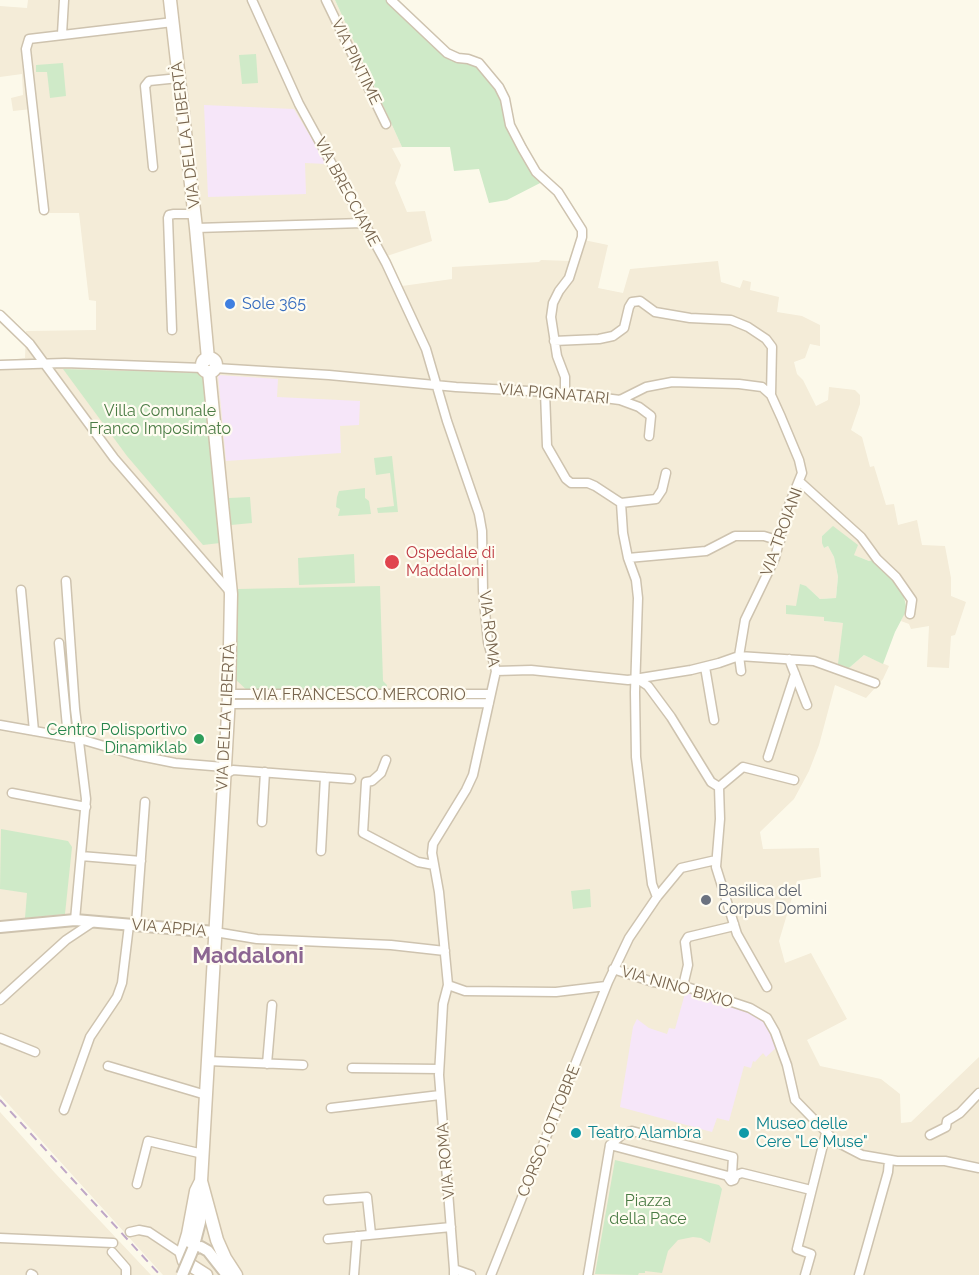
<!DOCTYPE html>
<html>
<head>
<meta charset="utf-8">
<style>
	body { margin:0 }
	canvas { display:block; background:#fcf9ea }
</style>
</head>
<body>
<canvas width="979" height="1275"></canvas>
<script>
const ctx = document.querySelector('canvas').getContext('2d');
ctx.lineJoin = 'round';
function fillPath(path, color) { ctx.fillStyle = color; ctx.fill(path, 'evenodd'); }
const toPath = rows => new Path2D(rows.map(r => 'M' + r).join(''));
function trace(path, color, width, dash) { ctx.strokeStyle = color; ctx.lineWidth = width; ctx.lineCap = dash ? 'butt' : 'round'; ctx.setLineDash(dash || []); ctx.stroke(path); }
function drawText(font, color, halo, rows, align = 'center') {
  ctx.font = font + ' Raleway,sans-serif'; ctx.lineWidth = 4.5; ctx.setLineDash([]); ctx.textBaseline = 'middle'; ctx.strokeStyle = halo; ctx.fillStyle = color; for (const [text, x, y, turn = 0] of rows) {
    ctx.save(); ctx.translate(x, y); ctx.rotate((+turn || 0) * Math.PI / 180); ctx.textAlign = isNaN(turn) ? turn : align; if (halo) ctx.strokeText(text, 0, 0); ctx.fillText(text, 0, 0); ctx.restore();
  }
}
const residential = toPath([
	[28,0,335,0,402,147,392,148,401,165,395,183,407,212,425,211,432,241,387,256,402,286,452,279,452,267,539,262,541,260,571,261,579,239,608,245,598,288,623,293,630,269,718,261,721,282,740,288,743,280,751,282,750,290,779,297,777,312,802,316,820,325,820,346,810,344,805,358,794,362,797,374,803,380,816,406,828,400,829,387,855,390,860,395,860,404,851,430,862,437,870,467,874,466,886,505,894,504,898,525,917,520,922,545,945,546,951,578,951,596,966,602,955,635,951,636,949,668,927,667,929,626,911,629,909,624,901,621,906,606,905,598,869,561,854,555,833,527,822,536,824,548,828,546,834,557,838,577,836,598,820,599,806,586,824,617,824,621,843,623,849,668,864,655,889,666,883,679,866,698,835,685,819,745,809,771,794,799,760,832,763,849,819,848,821,877,797,881,779,941,785,963,811,953,847,1019,807,1040,820,1066,881,1079,900,1094,901,1123,911,1122,979,1057,979,1275,163,1275,0,1095,0,361,25,358,26,331,96,330,96,301,89,300,79,213,43,213,32,109,13,111,11,98,23,95,22,74,0,77,0,6,27,8],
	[0,1112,55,1173,151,1275,0,1275]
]);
const education = toPath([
	[204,105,294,109,327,164,305,163,306,194,208,197],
	[218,375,278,379,277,397,360,401,359,425,340,426,341,453,226,461],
	[686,990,748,1012,766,1020,777,1047,766,1057,763,1053,755,1062,753,1061,751,1068,744,1066,729,1121,717,1118,712,1132,620,1107,633,1027,637,1019,649,1028,667,1034,669,1028,675,1029]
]);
const green = toPath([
	[335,0,387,0,419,32,446,56,476,64,501,96,510,132,544,181,507,200,489,203,479,169,454,171,450,147,402,147],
	[256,54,258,83,242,84,239,55],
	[63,63,66,96,50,98,47,72,36,72,36,65],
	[63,369,204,373,220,543,203,545,127,456],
	[392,456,398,512,378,513,377,508,394,506,390,473,376,475,374,458],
	[365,488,365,498,369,501,371,514,338,516,340,509,336,507,337,497,339,491],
	[250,497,252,523,231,525,229,498],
	[833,526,858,545,854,555,869,561,874,560,897,583,903,593,906,606,905,613,895,632,883,664,864,655,849,668,838,664,843,623,824,621,824,617,786,614,786,605,796,606,800,584,806,586,820,599,836,598,838,577,834,557,828,546,824,548,822,543,822,536],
	[354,554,355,583,299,585,298,558],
	[380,586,383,681,387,685,387,691,249,692,234,678,238,589],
	[1,829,68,841,72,847,65,914,25,918,27,893,0,889],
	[590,889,591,907,573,909,571,891],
	[615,1160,719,1185,722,1189,710,1243,701,1238,693,1237,678,1240,668,1251,662,1273,645,1271,645,1273,639,1273,638,1275,595,1274]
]);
const minor = toPath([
	[252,0,299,104,386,263,426,349,447,421,479,514,482,531,483,591,488,642,496,671,473,775,466,790,433,844,432,853,439,892,448,985,443,1004,439,1075,454,1269],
	[326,0,386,124],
	[391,0,447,53,458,58,468,59,479,63,499,87,505,99,510,125,522,148,536,172,558,192,582,230,582,237,569,278,559,291,553,303,551,317,557,356,565,377,565,393],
	[62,34,64,0],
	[153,167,145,86,149,81,179,78],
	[44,210,26,49,29,39,173,22],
	[196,228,363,223],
	[0,315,30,344,114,458,231,593],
	[172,330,168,218,169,215,174,214,195,214],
	[554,341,599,339,613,336,624,328,629,307,632,302,640,301,655,312,690,318,731,320,748,327,766,339,772,347,771,395],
	[0,365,65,363,203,368],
	[215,368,329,375,456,387,565,393,620,400,646,387,672,382,739,384,762,387,771,395,781,417,799,460,802,473,787,510,775,558,745,620,739,656,741,671],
	[545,392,547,446,566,479,571,483,588,483,595,486,621,503,623,533,628,558,636,580,638,598,635,692,636,757,652,884,657,897],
	[620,400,639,407,651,416,649,436],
	[800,482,861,537,877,559,896,577,912,600,910,614],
	[621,503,656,499,662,490,666,473],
	[628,558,706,551,735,536,764,536,780,541],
	[66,581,75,709,86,799,75,920],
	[21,590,34,731],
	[59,643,68,737],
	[789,659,807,705],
	[705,667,714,720],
	[496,671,531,670,628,680,691,670,719,663,739,656,814,661,875,683],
	[636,678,648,686,671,717,711,782,719,787,720,819,716,867,737,934,767,987],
	[229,694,490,694],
	[228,704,489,703],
	[0,725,80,739,135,755,175,763,224,767],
	[768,757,795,674],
	[386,760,381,773,372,781,366,782,363,833,418,862,434,865],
	[224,775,233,770,351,779],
	[719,787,743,767,794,780],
	[12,793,86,807],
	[262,822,265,772],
	[321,851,325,777],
	[81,856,141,861],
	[136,925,145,802],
	[215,932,257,939,391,945,445,951],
	[613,969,653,982,690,988,750,1008,767,1018,775,1032,787,1065,795,1100,835,1141,862,1155,897,1161,945,1161,979,1168],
	[448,985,465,991,556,992,606,986],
	[683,986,688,965,685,942,688,937,730,927,734,924],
	[0,1000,66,940,93,922],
	[0,1038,35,1052],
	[208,1061,303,1065],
	[267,1064,272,1005],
	[108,1066,206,1095],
	[352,1068,439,1069],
	[331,1108,440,1095],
	[64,1110,90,1037,117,997,122,983,129,925],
	[930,1135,946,1127,947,1121,960,1113,979,1093],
	[610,1145,623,1134,632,1131,654,1137,733,1157,732,1174],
	[610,1145,728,1176],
	[731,1174,728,1177,731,1181,734,1180,736,1175,742,1173,811,1190],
	[137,1184,148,1141,203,1154],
	[328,1200,367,1197,371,1234],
	[130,1232,139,1230,149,1232,182,1254],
	[0,1238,113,1243],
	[328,1239,451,1227],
	[112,1252,126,1268,126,1275],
	[31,1274,33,1275],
	[354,1275,357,1236],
	[454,1275,454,1269,471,1275],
	[491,1275,608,982,629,938,657,897,681,868,716,860],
	[588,1275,610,1145],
	[805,1275,811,1254,797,1249,826,1133],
	[859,1275,888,1172,889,1160]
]);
const tertiary = toPath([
	[0,927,75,920,215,932],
	[201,1189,200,1222,193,1249,201,1247,208,1251,227,1275]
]);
const secondary = toPath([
	[170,0,196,228,208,359],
	'202 365a7 7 0 1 1 14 0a7 7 0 1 1-14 0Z',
	[201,1181,217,1240,225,1258,236,1275],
	[206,1275,184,1261,182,1254,188,1234,196,1191,201,1181,229,697,231,594,209,372]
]);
const rail = toPath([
	[0,1100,160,1275]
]);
const tertiaryBridge = toPath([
	[182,1275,193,1249]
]);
const markers = [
	[230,304,6,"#3f7fe0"],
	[392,562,8,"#e0444e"],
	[199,739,6,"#2e9e5b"],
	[706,900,6,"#6b7280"],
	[576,1133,6,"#0f9aa8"],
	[744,1133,6,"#0f9aa8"]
];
const streetNames = [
	["VIA PINTIME",356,62,64],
	["VIA DELLA LIBERTÀ",186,135,-97],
	["VIA BRECCIAME",347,192,62],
	["VIA PIGNATARI",554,394,5],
	["VIA TROIANI",782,532,-70],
	["VIA ROMA",489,629,83],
	["VIA FRANCESCO MERCORIO",359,695],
	["VIA DELLA LIBERTÀ",226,717,-87],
	["VIA APPIA",169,928,5],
	["VIA NINO BIXIO",677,987,16],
	["CORSO I OTTOBRE",549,1131,-68],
	["VIA ROMA",446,1161,-95]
];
const shopNames = [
	["Sole 365",242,304]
];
const parkNames = [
	["Villa Comunale",160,411],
	["Franco Imposimato",160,429],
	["Piazza",648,1201],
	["della Pace",648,1219]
];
const healthNames = [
	["Ospedale di",406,553],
	["Maddaloni",406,571]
];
const leisureNames = [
	["Centro Polisportivo",187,730],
	["Dinamiklab",187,748]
];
const worshipNames = [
	["Basilica del",718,891],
	["Corpus Domini",718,909]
];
const cultureNames = [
	["Museo delle",756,1124],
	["Cere \"Le Muse\"",756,1142],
	["Teatro Alambra",588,1133]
];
const districtNames = [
	["Maddaloni",248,956]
];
fillPath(residential, '#f4ecd8');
fillPath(education, '#f6e6f9');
fillPath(green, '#cfeac8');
trace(minor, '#cec3af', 11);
trace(tertiary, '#cec3af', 14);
trace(secondary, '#d1c4ad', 15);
trace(minor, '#fff', 8);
trace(tertiary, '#fff', 10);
trace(secondary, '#fff', 12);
trace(rail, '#bfa7c7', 2, [9, 6]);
trace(tertiaryBridge, '#cec3af', 14, []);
trace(tertiaryBridge, '#fff', 10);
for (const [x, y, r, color] of markers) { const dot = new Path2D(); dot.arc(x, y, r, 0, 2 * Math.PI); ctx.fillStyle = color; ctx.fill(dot); trace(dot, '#fffcf1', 2); }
drawText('16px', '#77644d', '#fffcf1', streetNames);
drawText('16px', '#366cbe', '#fffcf1', shopNames, 'left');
drawText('16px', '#4b7c45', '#fffcf1', parkNames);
drawText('16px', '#be3a42', '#fffcf1', healthNames, 'left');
drawText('16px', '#27864d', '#fffcf1', leisureNames, 'right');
drawText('16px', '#5b616d', '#fffcf1', worshipNames, 'left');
drawText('16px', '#0d838f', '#fffcf1', cultureNames, 'left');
drawText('bold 22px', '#8c6692', '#fffcf1', districtNames);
</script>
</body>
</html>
